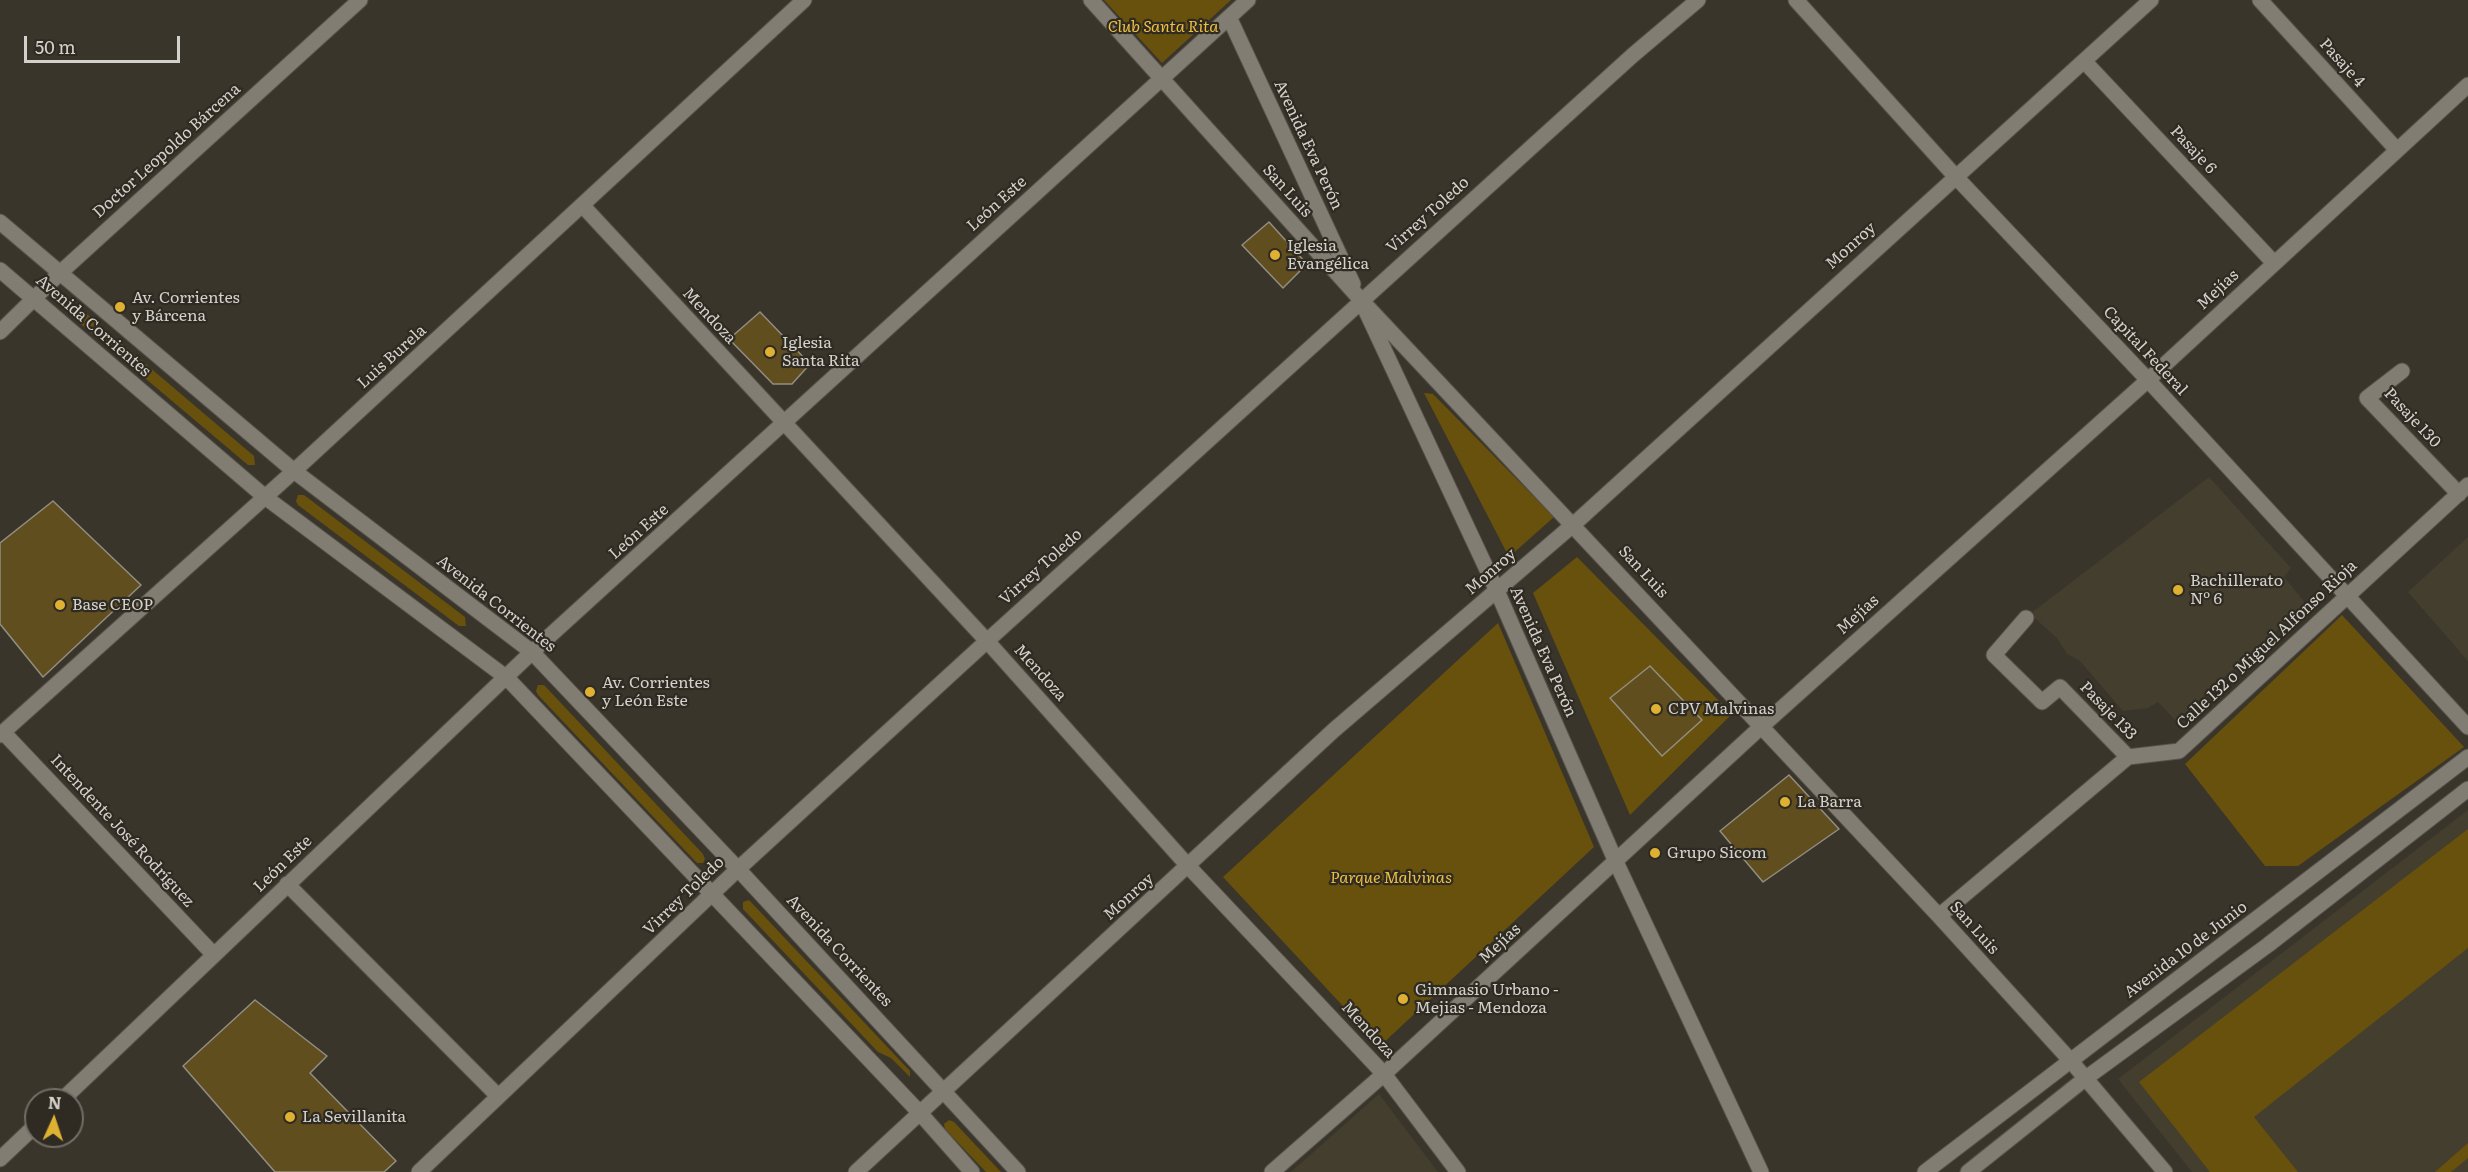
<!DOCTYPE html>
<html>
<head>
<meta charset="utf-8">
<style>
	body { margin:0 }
	#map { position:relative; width:2468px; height:1172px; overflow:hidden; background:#39352b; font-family:Literata,serif }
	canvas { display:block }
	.north { position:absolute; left:24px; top:1088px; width:60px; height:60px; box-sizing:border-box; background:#2f2b22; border:2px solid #716d66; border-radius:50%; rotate:3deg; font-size:16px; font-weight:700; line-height:24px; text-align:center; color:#d3d1cb }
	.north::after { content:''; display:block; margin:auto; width:21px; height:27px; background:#deb133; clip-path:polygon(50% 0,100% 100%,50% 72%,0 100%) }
	.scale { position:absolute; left:24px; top:36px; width:156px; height:27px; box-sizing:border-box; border:3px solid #d3d1cb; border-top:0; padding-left:8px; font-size:18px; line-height:21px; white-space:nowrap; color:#d3d1cb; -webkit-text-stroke:4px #2f2b22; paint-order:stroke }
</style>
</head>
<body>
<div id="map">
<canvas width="2468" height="1172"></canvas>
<div class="north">N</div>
<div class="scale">50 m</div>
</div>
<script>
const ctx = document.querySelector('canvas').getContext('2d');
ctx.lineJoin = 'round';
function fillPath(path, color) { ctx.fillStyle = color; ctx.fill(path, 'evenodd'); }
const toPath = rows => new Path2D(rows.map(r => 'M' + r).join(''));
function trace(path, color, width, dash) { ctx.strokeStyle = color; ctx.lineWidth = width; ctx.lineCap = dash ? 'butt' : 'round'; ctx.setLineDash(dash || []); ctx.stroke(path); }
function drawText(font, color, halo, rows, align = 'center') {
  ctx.font = font + ' Literata,serif'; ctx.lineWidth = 4.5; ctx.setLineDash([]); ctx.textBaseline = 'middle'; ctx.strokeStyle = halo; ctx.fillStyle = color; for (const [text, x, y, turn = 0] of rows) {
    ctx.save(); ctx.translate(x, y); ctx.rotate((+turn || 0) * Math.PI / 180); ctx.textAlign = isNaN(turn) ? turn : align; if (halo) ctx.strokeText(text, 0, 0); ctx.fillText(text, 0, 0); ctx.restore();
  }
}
const built = toPath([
	[2209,477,2291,568,2284,577,2306,604,2176,721,2158,702,2148,708,2123,711,2080,661,2067,654,2057,638,2030,614],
	[2468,537,2468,661,2408,592],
	[2468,810,2468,1172,2192,1172,2118,1079],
	[1379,1094,1438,1172,1291,1172]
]);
const green = toPath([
	[1104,0,1231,0,1162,63],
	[69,304,75,304,254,456,255,465,248,465,69,314,66,310],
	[1424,393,1433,394,1554,517,1509,557],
	[298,495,304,495,465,617,466,626,459,626,298,505,296,501],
	[1577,557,1732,714,1630,815,1533,593],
	[2342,615,2464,747,2298,866,2265,866,2185,764],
	[1498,623,1594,847,1380,1046,1223,877],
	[538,685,544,685,703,854,705,859,703,863,697,863,538,695,536,691],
	[2468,829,2468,948,2254,1117,2298,1172,2210,1172,2139,1082],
	[749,900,910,1071,910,1077,891,1058,878,1052,743,909,743,902],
	[949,1120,954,1122,1001,1172,986,1172,945,1129,944,1124],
	[2468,1143,2468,1158,2451,1172,2435,1172]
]);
const building = toPath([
	[1269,222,1307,264,1283,288,1242,245,1269,222],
	[760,312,810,364,792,384,773,384,729,339,760,312],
	[53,501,141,585,43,677,0,624,0,543,53,501],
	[1650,666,1702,720,1662,756,1610,698,1650,666],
	[1789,775,1839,829,1763,882,1720,831,1789,775],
	[255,1000,327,1056,310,1073,396,1161,384,1172,275,1172,183,1066,255,1000]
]);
const minor = toPath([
	[1091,0,1361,300,1939,916,2070,1060,2165,1172],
	[1796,0,1955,176,2148,380,2468,727],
	[2260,0,2397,150],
	[1229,17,1353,284],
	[2085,62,2274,263],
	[583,206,987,641,1189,867,1384,1074,1458,1172],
	[0,222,294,471,532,652,738,869,1018,1172],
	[0,270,265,497,507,678,919,1112,972,1172],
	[1366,311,1497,591,1616,862,1761,1172],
	[0,332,61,272,360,0],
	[2402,371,2367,398,2459,494],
	[2026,618,1994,655,2042,702,2060,687,2128,757],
	[3,732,214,955],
	[0,735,294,471,804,0],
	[287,884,498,1096],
	[1939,916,2128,757,2179,751,2468,485],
	[62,1100,532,652,1248,0],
	[0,1159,36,1125],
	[419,1172,738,869,987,641,1633,55,1698,0],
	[856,1172,1334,730,1574,524,2151,0],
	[1272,1172,1384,1074,1762,726,2148,380,2468,85],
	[1925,1172,2468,757],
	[1968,1172,2086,1078,2268,945,2468,789]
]);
const markers = [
	[1275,255,6,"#deb133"],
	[120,307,6,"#deb133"],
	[770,352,6,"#deb133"],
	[2178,590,6,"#deb133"],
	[60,605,6,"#deb133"],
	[590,692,6,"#deb133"],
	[1656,709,6,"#deb133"],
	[1785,802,6,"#deb133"],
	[1655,853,6,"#deb133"],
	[1403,999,6,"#deb133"],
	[290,1117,6,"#deb133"]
];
const parkNames = [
	["Club Santa Rita",1163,27],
	["Parque Malvinas",1391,878]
];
const streetNames = [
	["Pasaje 4",2342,63,48],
	["Avenida Eva Perón",1308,145,65],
	["Pasaje 6",2193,150,47],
	["Doctor Leopoldo Bárcena",167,151,-42],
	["San Luis",1287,191,48],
	["León Este",997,204,-42],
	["Virrey Toledo",1428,215,-42],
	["Monroy",1851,246,-42],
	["Mejías",2218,290,-43],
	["Mendoza",709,316,47],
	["Avenida Corrientes",93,326,41],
	["Capital Federal",2145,351,47],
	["Luis Burela",392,357,-42],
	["Pasaje 130",2412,418,47],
	["León Este",639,532,-42],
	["Virrey Toledo",1041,567,-42],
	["Monroy",1491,572,-41],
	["San Luis",1643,572,47],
	["Avenida Corrientes",496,604,38],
	["Mejías",1858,615,-42],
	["Calle 132 o Miguel Alfonso Rioja",2267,645,-43],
	["Avenida Eva Perón",1543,652,66],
	["Mendoza",1040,673,48],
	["Pasaje 133",2108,711,46],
	["Intendente José Rodríguez",122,831,47],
	["León Este",283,864,-44],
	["Virrey Toledo",684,896,-44],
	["Monroy",1129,897,-42],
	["San Luis",1974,928,48],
	["Mejías",1500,944,-43],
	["Avenida 10 de Junio",2186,950,-37],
	["Avenida Corrientes",839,951,47],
	["Mendoza",1368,1030,47]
];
const poiNames = [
	["Iglesia",1287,246],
	["Evangélica",1287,264],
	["Av. Corrientes",132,298],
	["y Bárcena",132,316],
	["Iglesia",782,343],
	["Santa Rita",782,361],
	["Bachillerato",2190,581],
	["Nº 6",2190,599],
	["Base CEOP",72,605],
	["Av. Corrientes",602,683],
	["y León Este",602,701],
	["CPV Malvinas",1668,709],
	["La Barra",1797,802],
	["Grupo Sicom",1667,853],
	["Gimnasio Urbano -",1415,990],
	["Mejias - Mendoza",1415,1008],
	["La Sevillanita",302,1117]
];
fillPath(built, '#443e2e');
fillPath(green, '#68510c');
fillPath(building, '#604e1e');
trace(building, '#928e83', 1.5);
trace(minor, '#56524b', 17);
trace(minor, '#827d72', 15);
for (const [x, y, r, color] of markers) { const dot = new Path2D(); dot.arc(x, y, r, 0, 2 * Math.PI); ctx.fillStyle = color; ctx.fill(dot); trace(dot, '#2f2b22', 2); }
drawText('italic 16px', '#edbf42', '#2f2b22', parkNames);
drawText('16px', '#d3d1cb', '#2f2b22', streetNames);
drawText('16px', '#d3d1cb', '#2f2b22', poiNames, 'left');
</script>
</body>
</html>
